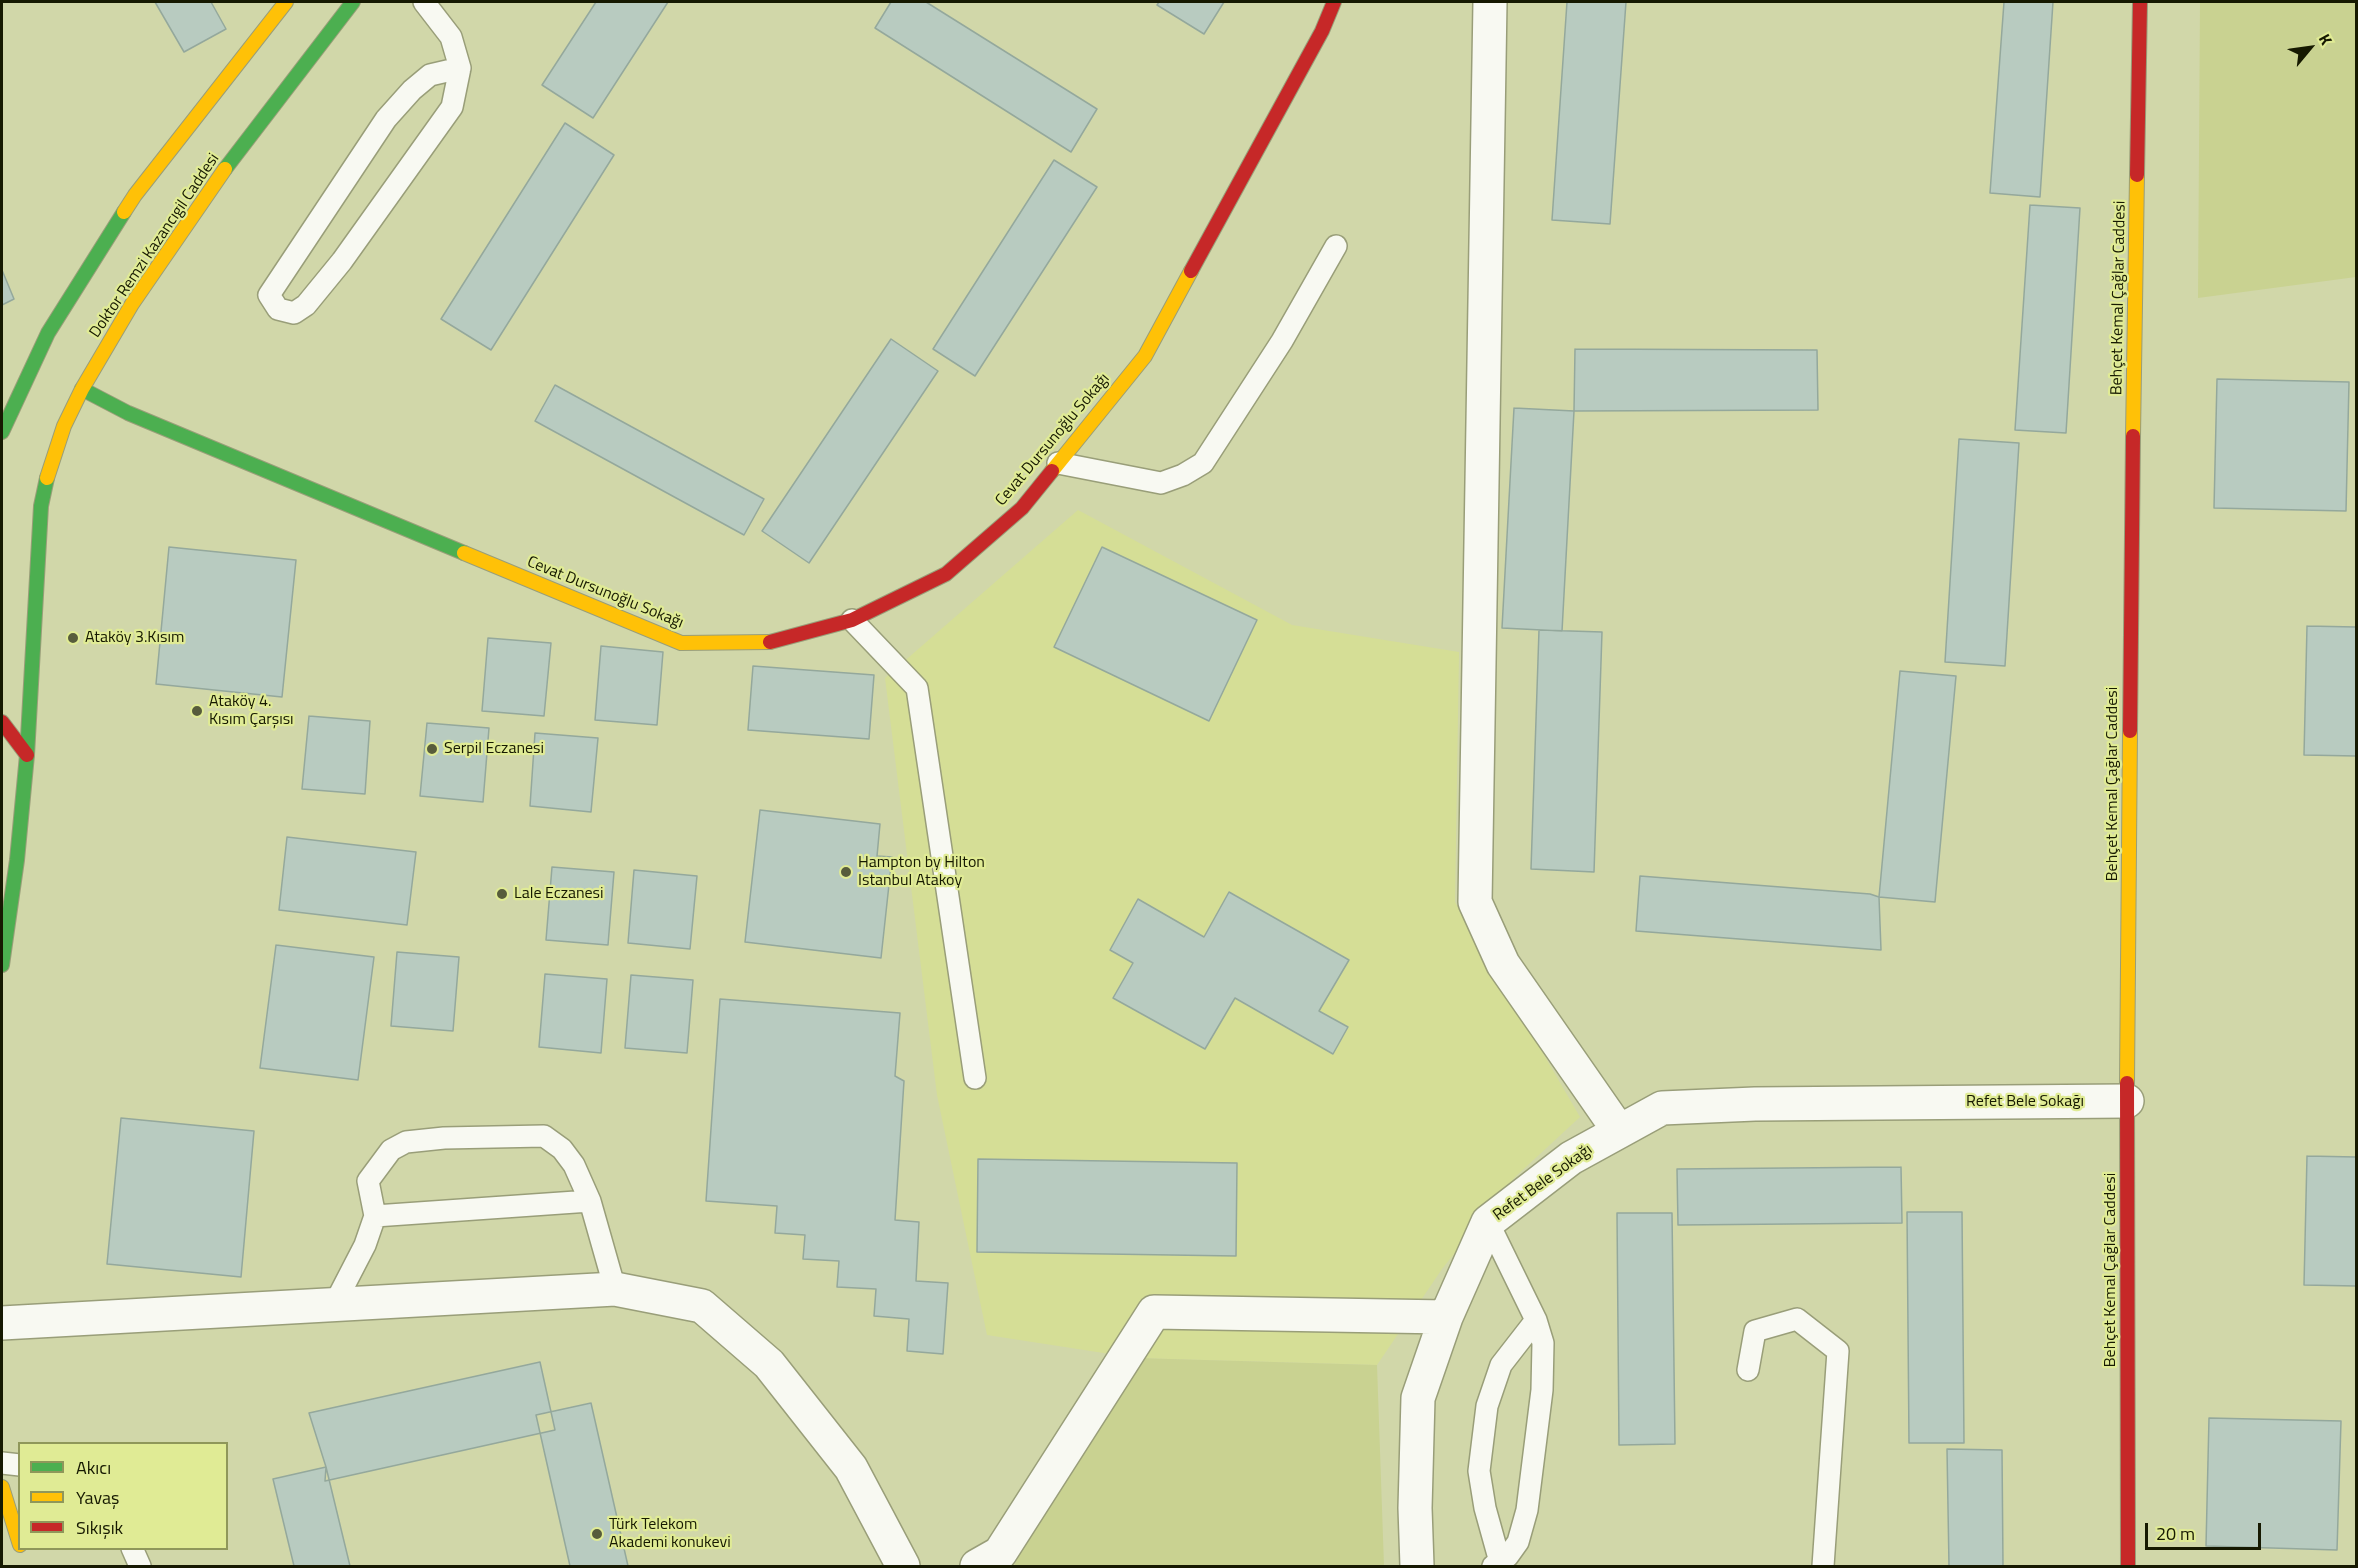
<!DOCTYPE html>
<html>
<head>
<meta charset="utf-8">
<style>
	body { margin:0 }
	#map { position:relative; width:2358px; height:1568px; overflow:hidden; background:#d1d7a9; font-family:"Titillium Web",sans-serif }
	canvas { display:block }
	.frame { position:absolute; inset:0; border:3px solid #161901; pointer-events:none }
	.legend { position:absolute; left:18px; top:1442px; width:210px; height:108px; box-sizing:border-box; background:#e0eb95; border:2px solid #8f975a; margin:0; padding:8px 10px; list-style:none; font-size:18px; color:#161901 }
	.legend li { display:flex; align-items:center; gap:12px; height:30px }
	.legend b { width:30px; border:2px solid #8f975a }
	.north { position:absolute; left:2280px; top:18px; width:60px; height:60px; -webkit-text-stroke:4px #e0eb95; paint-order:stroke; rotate:61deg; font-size:16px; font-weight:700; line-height:24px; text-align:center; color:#161901 }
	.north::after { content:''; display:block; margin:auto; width:21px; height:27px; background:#161901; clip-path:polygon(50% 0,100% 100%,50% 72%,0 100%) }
	.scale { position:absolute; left:2145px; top:1523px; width:116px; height:27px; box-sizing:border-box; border:3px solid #161901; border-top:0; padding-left:8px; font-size:18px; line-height:21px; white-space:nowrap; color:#161901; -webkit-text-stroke:4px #e0eb95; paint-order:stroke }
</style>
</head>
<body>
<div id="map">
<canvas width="2358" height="1568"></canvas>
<div class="frame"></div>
<ul class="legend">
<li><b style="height:8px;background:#4caf50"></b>Akıcı</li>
<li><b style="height:8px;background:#ffc107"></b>Yavaş</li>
<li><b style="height:8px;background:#c62828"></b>Sıkışık</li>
</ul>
<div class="north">K</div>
<div class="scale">20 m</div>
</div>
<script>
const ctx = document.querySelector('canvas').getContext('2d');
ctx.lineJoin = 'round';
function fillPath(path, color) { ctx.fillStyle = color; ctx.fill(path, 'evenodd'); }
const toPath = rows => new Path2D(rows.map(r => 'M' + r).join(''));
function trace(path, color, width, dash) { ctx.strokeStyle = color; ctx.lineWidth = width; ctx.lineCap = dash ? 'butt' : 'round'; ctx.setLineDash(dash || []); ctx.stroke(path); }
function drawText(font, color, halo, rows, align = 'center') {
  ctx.font = font + ' "Titillium Web",sans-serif'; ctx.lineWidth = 4.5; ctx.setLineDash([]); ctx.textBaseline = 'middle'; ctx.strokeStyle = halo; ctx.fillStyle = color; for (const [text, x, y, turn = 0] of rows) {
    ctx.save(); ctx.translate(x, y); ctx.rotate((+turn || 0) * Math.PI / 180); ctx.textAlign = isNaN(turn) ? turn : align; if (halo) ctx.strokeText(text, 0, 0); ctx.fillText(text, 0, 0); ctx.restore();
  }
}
const built = toPath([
	[1078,510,1292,625,1459,652,1455,902,1580,1117,1515,1177,1442,1269,1377,1365,1136,1358,987,1335,937,1095,885,678]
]);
const green = toPath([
	[2200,2,2356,2,2356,277,2198,298],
	[1136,1358,1377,1365,1384,1566,1014,1566,1025,1543]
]);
const building = toPath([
	[155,2,211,2,226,29,184,52,155,2],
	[596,2,668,2,593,118,542,85,596,2],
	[891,2,926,2,1097,109,1071,152,875,28,891,2],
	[1159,2,1224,2,1204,34,1157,5,1159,2],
	[1567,2,1626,2,1610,224,1552,220,1567,2],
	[2004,2,2053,2,2040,197,1990,193,2004,2],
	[565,123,614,155,491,350,441,319,565,123],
	[1054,160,1097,187,975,376,933,349,1054,160],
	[2030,205,2080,208,2066,433,2015,430,2030,205],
	[2,270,14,299,2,305,2,270],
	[891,339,938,371,809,563,762,531,891,339],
	[1575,349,1817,350,1818,410,1574,411,1575,349],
	[2217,379,2349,382,2346,511,2214,508,2217,379],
	[555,385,764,499,744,535,535,421,555,385],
	[1514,408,1574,411,1562,631,1502,628,1514,408],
	[1959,439,2019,443,2005,666,1945,662,1959,439],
	[169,547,296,560,282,697,156,684,169,547],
	[1102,547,1257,620,1209,721,1054,647,1102,547],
	[2307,626,2356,627,2356,756,2304,755,2307,626],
	[1539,630,1602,632,1594,872,1531,869,1539,630],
	[488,638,551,643,544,716,482,711,488,638],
	[601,646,663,652,657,725,595,720,601,646],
	[753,666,874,675,869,739,748,730,753,666],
	[1900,671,1956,676,1935,902,1879,897,1900,671],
	[309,716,370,721,365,794,302,789,309,716],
	[427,723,489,728,483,802,420,796,427,723],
	[535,733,598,738,591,812,530,806,535,733],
	[760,810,880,824,877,856,892,857,881,958,745,942,760,810],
	[287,837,416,852,407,925,279,910,287,837],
	[552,867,614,872,608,945,546,940,552,867],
	[634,870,697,876,690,949,628,943,634,870],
	[1640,876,1870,894,1879,897,1881,950,1636,931,1640,876],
	[1229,892,1349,960,1319,1011,1348,1027,1333,1054,1235,998,1205,1049,1113,998,1133,963,1110,950,1138,899,1204,937,1229,892],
	[276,945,374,957,358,1080,260,1068,276,945],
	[397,952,459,957,453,1031,391,1026,397,952],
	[545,974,607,979,601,1053,539,1047,545,974],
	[631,975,693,980,687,1053,625,1048,631,975],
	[720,999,900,1013,895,1076,904,1081,895,1220,919,1222,916,1281,948,1283,943,1354,907,1351,909,1319,874,1316,876,1289,837,1287,839,1261,803,1259,805,1235,775,1233,777,1206,706,1201,720,999],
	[121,1118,254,1131,241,1277,107,1264,121,1118],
	[2307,1156,2356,1157,2356,1286,2304,1285,2307,1156],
	[978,1159,1237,1163,1236,1256,977,1252,978,1159],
	[1901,1167,1902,1223,1678,1225,1677,1169,1901,1167],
	[1907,1212,1962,1212,1964,1443,1909,1443,1907,1212],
	[1617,1213,1672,1213,1675,1444,1619,1445,1617,1213],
	[540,1362,555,1430,325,1481,326,1467,309,1413,540,1362],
	[591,1403,628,1566,570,1566,536,1415,591,1403],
	[2209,1418,2341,1421,2337,1550,2206,1546,2209,1418],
	[1947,1449,2002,1450,2003,1566,1949,1566,1947,1449],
	[326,1467,350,1566,294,1566,273,1479,326,1467]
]);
const lane = toPath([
	[424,2,451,37,460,68,452,107,342,261,306,305,294,313,278,309,269,295,386,119,412,90,430,75,460,68],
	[1058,463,1161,483,1183,475,1203,463,1282,341,1336,246],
	[852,620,917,688,975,1078],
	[375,1216,590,1201],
	[1488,1222,1536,1320,1543,1343,1542,1390,1527,1510,1518,1542,1508,1556,1493,1566],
	[335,1303,365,1245,375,1216,368,1181,391,1150,406,1142,444,1138,544,1136,562,1149,574,1165,590,1201,615,1289],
	[1748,1370,1755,1331,1797,1319,1838,1351,1823,1566],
	[2,1463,20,1465],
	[132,1548,140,1566],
	[1500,1562,1485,1508,1479,1471,1487,1406,1501,1365,1536,1320]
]);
const street = toPath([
	[1490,2,1475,902,1503,964,1619,1131],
	[2,1323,615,1289,702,1306,769,1364,851,1468,903,1566],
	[977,1566,1000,1553,1154,1312,1446,1317],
	[1417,1566,1415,1508,1418,1398,1446,1317,1488,1222,1571,1158,1662,1108,1755,1104,2127,1101]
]);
const fast = toPath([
	[225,169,353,2],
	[82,389,128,413,464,553],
	[2,432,48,333,124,212],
	[2,965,17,860,27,755,41,506,47,478]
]);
const slow = toPath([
	[124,212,135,195,286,2],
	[2133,436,2137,175],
	[1052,471,1145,356,1191,271],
	[47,478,64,426,82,389,132,304,225,169],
	[464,553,681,643,770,642],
	[2127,1083,2130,731],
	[2,1487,20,1545]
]);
const jam = toPath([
	[2137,175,2140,2],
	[1191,271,1322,31,1334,2],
	[770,642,852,620,946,574,1022,508,1052,471],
	[2,722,27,755],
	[2130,731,2133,436],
	[2127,1083,2128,1566]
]);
const markers = [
	[73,638,6,"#575c3c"],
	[197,711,6,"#575c3c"],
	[432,749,6,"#575c3c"],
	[846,872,6,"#575c3c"],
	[502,894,6,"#575c3c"],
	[597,1534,6,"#575c3c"]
];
const streetNames = [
	["Doktor Remzi Kazancıgil Caddesi",155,246,-56],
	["Behçet Kemal Çağlar Caddesi",2119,298,-89],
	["Cevat Dursunoğlu Sokağı",1053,440,-50],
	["Cevat Dursunoğlu Sokağı",605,593,22],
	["Behçet Kemal Çağlar Caddesi",2113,784,-90],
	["Refet Bele Sokağı",2025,1102],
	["Refet Bele Sokağı",1543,1183,-36],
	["Behçet Kemal Çağlar Caddesi",2111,1270,-90]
];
const poiNames = [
	["Ataköy 3.Kısım",85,638],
	["Ataköy 4.",209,702],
	["Kısım Çarşısı",209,720],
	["Serpil Eczanesi",444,749],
	["Hampton by Hilton",858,863],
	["Istanbul Atakoy",858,881],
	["Lale Eczanesi",514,894],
	["Türk Telekom",609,1525],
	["Akademi konukevi",609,1543]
];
fillPath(built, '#d5de96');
fillPath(green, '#c9d291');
fillPath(building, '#b8cbc0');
trace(building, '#94a89c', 1.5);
trace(lane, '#999e79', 24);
trace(street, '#999e79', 36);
trace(fast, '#999e79', 16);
trace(slow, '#999e79', 16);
trace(jam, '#999e79', 16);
trace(lane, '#f8f9f2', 21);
trace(street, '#f8f9f2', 33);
trace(fast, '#4caf50', 14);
trace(slow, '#ffc107', 14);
trace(jam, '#c62828', 14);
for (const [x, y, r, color] of markers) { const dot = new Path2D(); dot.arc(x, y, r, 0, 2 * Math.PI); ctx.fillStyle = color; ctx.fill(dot); trace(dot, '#e0eb95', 2); }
drawText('16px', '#161901', '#e0eb95', streetNames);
drawText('16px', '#161901', '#e0eb95', poiNames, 'left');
</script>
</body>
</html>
